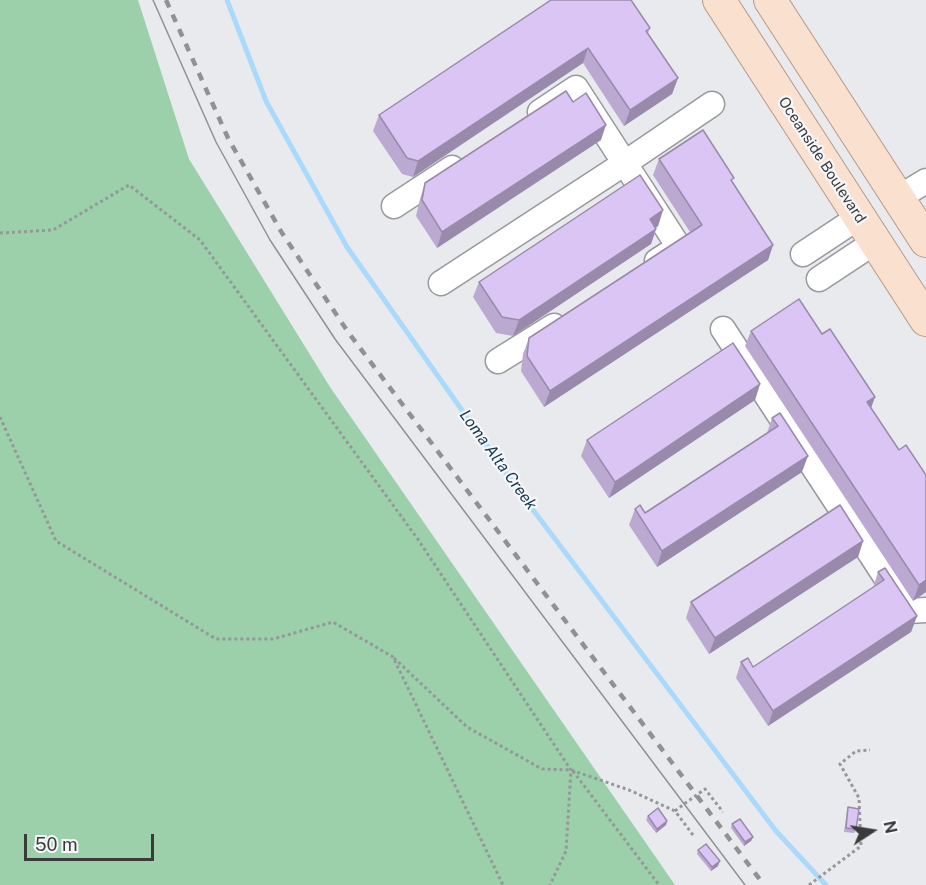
<!DOCTYPE html>
<html>
<head>
<meta charset="utf-8">
<style>
	body { margin:0 }
	#map { position:relative; width:926px; height:885px; overflow:hidden; background:#e9eaee; font-family:"Public Sans",sans-serif }
	canvas { display:block }
	.north { position:absolute; left:842px; top:801px; width:60px; height:60px; -webkit-text-stroke:4px #f6f7fb; paint-order:stroke; rotate:78deg; font-size:16px; font-weight:700; line-height:24px; text-align:center; color:#3b3b3c }
	.north::after { content:''; display:block; margin:auto; width:21px; height:27px; background:#3b3b3c; clip-path:polygon(50% 0,100% 100%,50% 72%,0 100%) }
	.scale { position:absolute; left:24px; top:834px; width:130px; height:27px; box-sizing:border-box; border:3px solid #3b3b3c; border-top:0; padding-left:8px; font-size:18px; line-height:21px; white-space:nowrap; color:#3b3b3c; -webkit-text-stroke:4px #f6f7fb; paint-order:stroke }
</style>
</head>
<body>
<div id="map">
<canvas width="926" height="885"></canvas>
<div class="north">N</div>
<div class="scale">50 m</div>
</div>
<script>
const ctx = document.querySelector('canvas').getContext('2d');
ctx.lineJoin = 'round';
function fillPath(path, color) { ctx.fillStyle = color; ctx.fill(path, 'evenodd'); }
const toPath = rows => new Path2D(rows.map(r => 'M' + r).join(''));
function trace(path, color, width, dash) { ctx.strokeStyle = color; ctx.lineWidth = width; ctx.lineCap = dash ? 'butt' : 'round'; ctx.setLineDash(dash || []); ctx.stroke(path); }
function drawText(font, color, halo, rows, align = 'center') {
  ctx.font = font + ' "Public Sans",sans-serif'; ctx.lineWidth = 4.5; ctx.setLineDash([]); ctx.textBaseline = 'middle'; ctx.strokeStyle = halo; ctx.fillStyle = color; for (const [text, x, y, turn = 0] of rows) {
    ctx.save(); ctx.translate(x, y); ctx.rotate((+turn || 0) * Math.PI / 180); ctx.textAlign = isNaN(turn) ? turn : align; if (halo) ctx.strokeText(text, 0, 0); ctx.fillText(text, 0, 0); ctx.restore();
  }
}
const green = toPath([
	[0,0,138,0,189,159,330,387,675,885,0,885]
]);
const stream = toPath([
	[227,0,266,101,347,247,521,494,776,831,826,885]
]);
const path = toPath([
	[0,233,53,230,129,185,200,240,417,538,571,770,566,851,550,885],
	[0,417,56,541,216,639,273,639,333,622,393,657,503,885],
	[394,658,467,727,542,769,571,770,629,790,675,811],
	[573,771,659,885],
	[693,835,675,811,684,804,705,789,723,812],
	[809,885,861,846,859,798,840,764,856,751,870,750]
]);
const minor = toPath([
	[540,112,576,88,679,247,657,261],
	[898,198,926,181],
	[394,206,452,168],
	[803,254,859,217],
	[819,279,875,242],
	[441,283,625,163,712,104],
	[723,329,908,611,926,610],
	[498,361,554,326]
]);
const major = toPath([
	[719,0,926,320],
	[770,0,926,241]
]);
const tram = toPath([
	[153,0,216,142,270,240,335,339,745,885]
]);
const rail = toPath([
	[166,0,228,138,282,233,348,332,764,885]
]);
const wall = toPath([
	[650,28,648,33,678,78,672,94,624,126,583,63,413,177,402,174,373,131,379,115],
	[573,102,601,140,437,248,416,216,420,199,425,183],
	[659,159,733,182,773,245,768,260,544,407,521,371,523,354,529,338,690,232,653,175],
	[663,210,658,226,656,228,656,229,651,244,513,336,496,333,473,297,479,282],
	[751,331,822,334,875,397,871,408,926,592,913,601,745,346],
	[760,384,755,400,609,498,581,456,587,440],
	[780,413,802,472,657,567,629,525,635,509,645,513,767,433,772,418],
	[863,541,858,557,709,654,686,618,691,602],
	[878,572,917,616,911,632,768,726,736,678,741,662,753,667,873,588],
	[848,807,856,829,854,833,844,832,847,811],
	[648,816,667,821,666,825,656,833,646,820],
	[732,824,753,837,751,841,744,846,731,828],
	[698,850,718,866,711,871,697,854]
]);
const shadedWall = toPath([
	[588,48,583,63,413,177,418,161],
	[678,78,672,94,624,126,630,110],
	[606,125,601,140,437,248,442,232],
	[663,210,658,226,645,235,650,219],
	[656,229,651,244,513,336,519,320],
	[773,245,768,260,544,407,550,391],
	[760,384,755,400,609,498,615,482],
	[875,397,869,413,867,402],
	[808,456,802,472,657,567,662,551],
	[863,541,858,557,709,654,715,638],
	[926,580,926,592,913,601,919,585],
	[917,616,911,632,768,726,773,711],
	[667,821,666,825,656,833,657,829],
	[753,837,751,841,744,846,745,842],
	[720,861,718,866,711,871,712,867]
]);
const building = toPath([
	[551,0,631,0,650,28,646,31,678,78,630,110,588,48,418,161,407,158,379,115,551,0],
	[566,91,573,102,586,93,606,125,442,232,422,200,425,183,566,91],
	[703,130,734,178,731,180,773,245,550,391,527,356,529,338,702,225,659,159,703,130],
	[640,175,663,210,650,219,656,229,519,320,502,317,479,282,640,175],
	[799,299,822,334,830,329,875,397,867,402,899,450,906,445,926,475,926,580,919,585,751,331,799,299],
	[733,343,760,384,615,482,587,440,733,343],
	[780,413,808,456,662,551,635,509,640,505,645,513,778,426,772,418,780,413],
	[840,505,863,541,715,638,691,602,840,505],
	[885,568,917,616,773,711,741,662,748,658,753,667,884,580,878,572,885,568],
	[848,807,859,809,856,829,846,828,848,807],
	[658,808,667,821,657,829,648,816,658,808],
	[740,819,753,837,745,842,732,824,740,819],
	[706,844,720,861,712,867,698,850,706,844]
]);
const streetNames = [
	["Oceanside Boulevard",822,160,57]
];
const waterNames = [
	["Loma Alta Creek",498,460,54]
];
fillPath(green, '#9bd0aa');
trace(stream, '#aadafb', 5);
trace(minor, '#98999d', 27);
trace(major, '#b59985', 34);
trace(path, '#969799', 3, [3, 3]);
trace(minor, '#fff', 24);
trace(major, '#fae0ce', 32);
trace(tram, '#909193', 1.5);
trace(rail, '#909193', 4.5, [8, 8]);
fillPath(wall, '#bba9d2');
fillPath(shadedWall, '#998aab');
fillPath(building, '#dac5f4');
trace(building, '#998aab', 1.5);
drawText('15px', '#3b3b3c', '#f6f7fb', streetNames);
drawText('italic 16px', '#12374d', '#f6f7fb', waterNames);
</script>
</body>
</html>
